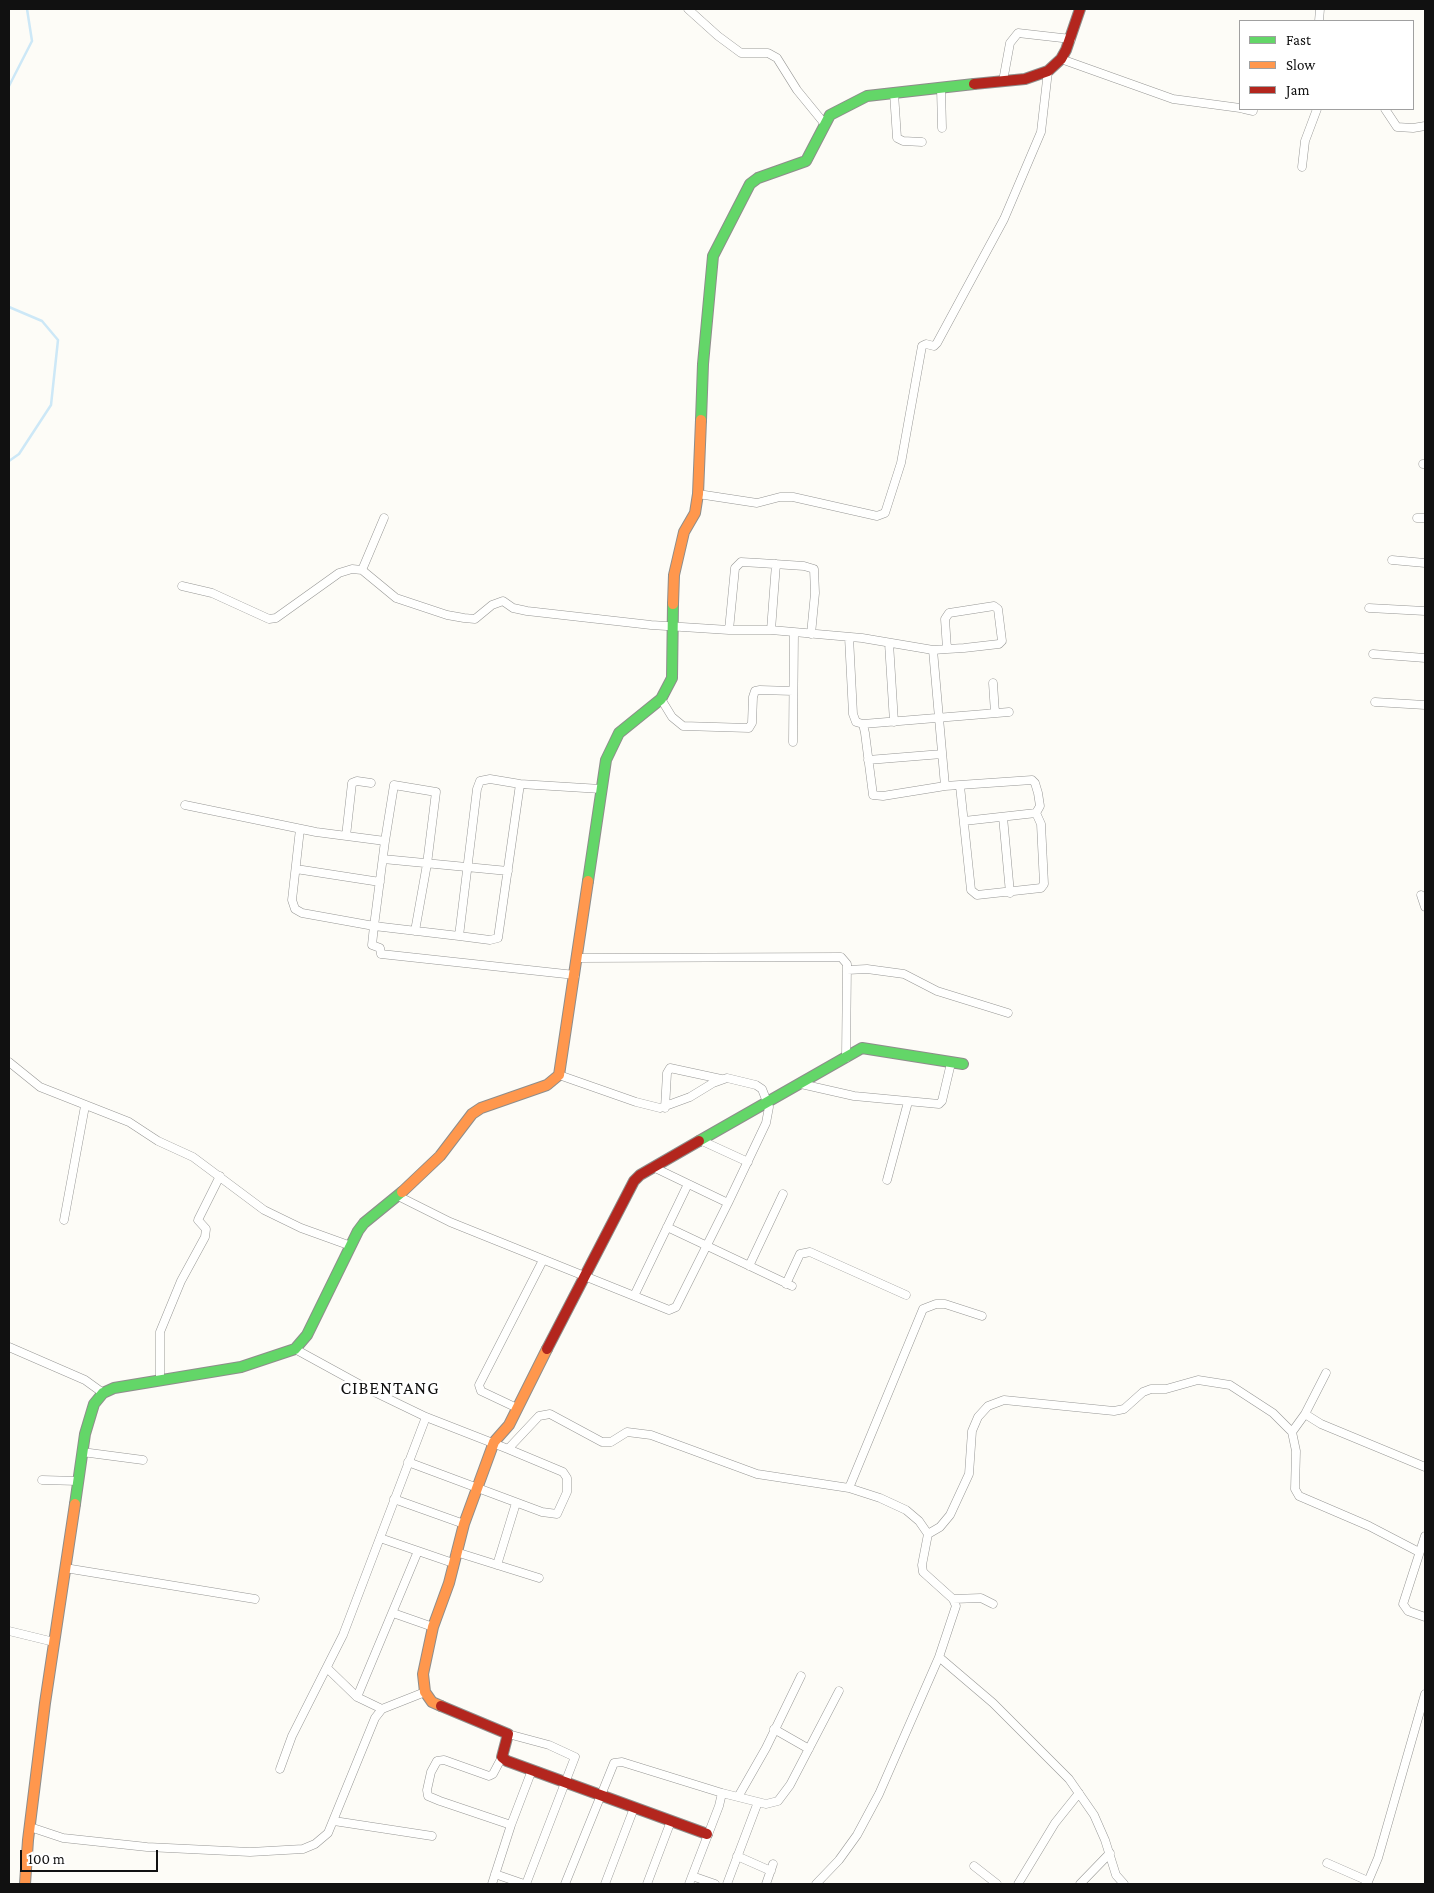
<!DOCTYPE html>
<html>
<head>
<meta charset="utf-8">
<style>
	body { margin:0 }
	#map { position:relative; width:1434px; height:1893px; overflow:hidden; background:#fdfcf7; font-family:"Crimson Pro",serif }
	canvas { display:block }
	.frame { position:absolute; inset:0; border:10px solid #111; pointer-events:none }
	.legend { position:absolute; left:1239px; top:20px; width:175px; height:90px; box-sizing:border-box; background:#fff; border:1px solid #a0a0a0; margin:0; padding:6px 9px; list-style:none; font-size:15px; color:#111 }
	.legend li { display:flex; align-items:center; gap:10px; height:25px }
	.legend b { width:25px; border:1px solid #a0a0a0 }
	.scale { position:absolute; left:20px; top:1850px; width:138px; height:22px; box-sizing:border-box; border:2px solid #111; border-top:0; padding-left:6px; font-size:15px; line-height:18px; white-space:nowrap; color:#111; -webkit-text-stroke:4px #fff; paint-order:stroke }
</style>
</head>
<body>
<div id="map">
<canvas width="1434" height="1893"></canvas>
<div class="frame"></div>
<ul class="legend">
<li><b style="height:6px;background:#63d668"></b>Fast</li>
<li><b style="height:6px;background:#ff974d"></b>Slow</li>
<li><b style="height:6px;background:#b3261e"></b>Jam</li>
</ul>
<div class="scale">100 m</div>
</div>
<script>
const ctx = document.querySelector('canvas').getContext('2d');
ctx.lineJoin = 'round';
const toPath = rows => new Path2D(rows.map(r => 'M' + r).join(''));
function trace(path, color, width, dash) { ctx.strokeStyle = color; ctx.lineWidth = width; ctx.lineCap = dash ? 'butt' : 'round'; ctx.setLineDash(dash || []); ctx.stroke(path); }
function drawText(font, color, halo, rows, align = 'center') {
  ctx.font = font + ' "Crimson Pro",serif'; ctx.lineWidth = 5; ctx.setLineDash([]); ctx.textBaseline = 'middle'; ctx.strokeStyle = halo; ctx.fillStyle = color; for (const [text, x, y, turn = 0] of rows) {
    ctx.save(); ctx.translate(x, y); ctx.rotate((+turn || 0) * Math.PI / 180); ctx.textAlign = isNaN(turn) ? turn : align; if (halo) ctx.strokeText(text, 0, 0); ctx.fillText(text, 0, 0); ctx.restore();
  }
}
const stream = toPath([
	[9,86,32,41,27,9],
	[9,307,42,321,58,340,51,405,19,454,9,461]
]);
const street = toPath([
	[688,9,718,36,741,53,768,53,777,58,797,90,824,123],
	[1319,21,1320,9],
	[1061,59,1173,99,1240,108],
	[1003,81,1010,43,1018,33,1071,39],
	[941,88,942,128],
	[894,93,897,138,903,141,922,142],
	[1244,109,1253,111],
	[1385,109,1397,127,1413,128,1425,126],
	[1302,167,1305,141,1317,109],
	[1423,464,1425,464],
	[698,494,757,503,780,497,793,497,877,516,885,513,901,463,922,346,926,344,934,346,937,343,1004,219,1041,132,1048,71],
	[1417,518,1425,518],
	[1392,560,1425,563],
	[362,570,384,518],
	[182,586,212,593,269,619,276,618,339,573,352,569,362,570,396,598,447,615,464,618,475,619,492,605,503,601,513,608,527,611,651,625,729,630,771,630,862,638,933,650,945,786,1032,780,1035,783,1038,793,1040,806,1036,813],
	[1369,608,1425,611],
	[729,630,735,568,741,562,759,563,804,566,814,569,815,593,811,634],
	[771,630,776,564],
	[849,637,853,714,856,722,863,724,865,733,873,795,883,796,945,786],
	[889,643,894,722],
	[933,650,947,649,964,648,999,644,1002,641,998,609,994,606,949,613,945,619,947,649],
	[1373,654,1425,658],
	[993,683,995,713],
	[661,699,672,717,683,726,749,728,752,723,753,697,755,691,760,690,793,691],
	[1375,702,1425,705],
	[863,724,1009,712],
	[793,742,794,632],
	[868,760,942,754],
	[960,786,971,890,977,895,1041,888,1044,884,1041,824,1036,813],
	[185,805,316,832,385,841,374,926,459,936,477,789,480,781,490,779,520,784,601,789],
	[1003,817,1010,893],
	[964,821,1036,813],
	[300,829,292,900,295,909,302,913,374,926,372,945,380,948,381,954,575,975],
	[346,836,352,783,357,781,371,783],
	[385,841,394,785,436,792,427,864,415,931],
	[383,859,508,871],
	[296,869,380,882],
	[1421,895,1425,907],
	[459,936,490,940,498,938,520,784],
	[578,958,841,957,847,964,846,1058],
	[847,970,867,969,904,974,937,991,1008,1013],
	[9,1062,40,1087,129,1122,158,1141,193,1157,264,1210,301,1228,351,1246],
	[559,1075,636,1102,660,1108,690,1097,713,1083,727,1078,756,1085,762,1089,769,1107,766,1123,728,1203],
	[801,1084,854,1096,939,1104,942,1101,951,1063],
	[665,1108,667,1073,670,1068,721,1079],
	[700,1140,748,1162],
	[887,1180,908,1102],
	[398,1196,450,1222,669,1310,676,1307,728,1203,653,1167],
	[64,1220,85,1106],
	[667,1227,792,1286],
	[749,1266,783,1194],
	[786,1284,800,1254,810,1252,906,1295],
	[634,1296,688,1184],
	[9,1347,85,1380,103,1393],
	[295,1349,368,1389,426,1417,508,1449,539,1416,550,1414,602,1442,611,1442,627,1432,651,1435,757,1474,849,1488,880,1498,906,1510,919,1521,928,1534,922,1565,923,1572,953,1599,956,1606,939,1657,993,1703,1069,1779,1094,1815,1105,1840,1116,1875,1124,1884],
	[160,1381,160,1332,181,1281,205,1237,206,1229,198,1220,220,1176],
	[517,1408,481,1391,479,1385,543,1260],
	[1305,1414,1326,1373],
	[1292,1432,1305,1414,1321,1424,1425,1467],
	[82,1452,143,1460],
	[408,1462,542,1512,557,1514,567,1492,567,1478,563,1472,508,1449],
	[42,1480,78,1481],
	[849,1488,923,1309,936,1304,945,1304,982,1316],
	[394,1499,464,1524],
	[928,1534,940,1527,950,1515,969,1474,972,1431,978,1417,988,1406,1004,1400,1114,1411,1124,1409,1143,1392,1151,1389,1166,1389,1198,1380,1230,1385,1273,1413,1292,1432,1296,1451,1295,1489,1299,1496,1369,1526,1419,1552],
	[1425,1536,1403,1604,1408,1611,1425,1617],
	[380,1538,418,1551],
	[456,1552,539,1578],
	[497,1565,516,1503],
	[65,1568,255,1599],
	[953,1599,981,1598,993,1604],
	[393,1613,433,1627],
	[9,1631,54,1642],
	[327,1668,357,1697,382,1709],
	[357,1697,418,1551,453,1563],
	[774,1729,809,1749],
	[508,1734,549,1745,575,1757,526,1884],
	[502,1757,493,1774,489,1776,444,1760,437,1761,431,1772,427,1790,428,1796,440,1801,511,1825],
	[280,1769,292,1736,343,1635,426,1417],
	[738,1797,766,1804,778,1801,790,1785,839,1691],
	[334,1821,432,1836],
	[30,1827,63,1838,147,1847,250,1852,303,1849,315,1844,328,1833,375,1718,382,1709,425,1692],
	[737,1856,771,1871],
	[1327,1863,1368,1881],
	[974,1866,997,1884],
	[495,1874,524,1884],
	[692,1876,715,1884],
	[492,1884,511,1825,532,1770],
	[565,1884,614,1763,622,1762,722,1793],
	[605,1884,634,1808],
	[647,1884,671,1821],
	[689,1884,719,1806,722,1793,738,1797,766,1748,801,1676],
	[727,1884,758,1802],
	[766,1884,773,1864],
	[816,1884,839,1860,857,1835,879,1794,939,1657],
	[1018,1884,1055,1823,1079,1793],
	[1080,1884,1110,1853],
	[1367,1884,1378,1858,1425,1694]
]);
const fast = toPath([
	[701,420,703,364,713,256,750,184,758,178,806,161,830,115,867,96,974,84],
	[588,881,606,760,619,733,661,699,672,678,673,604],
	[699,1141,862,1048,963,1064],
	[75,1504,85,1434,94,1404,103,1393,114,1388,241,1367,295,1349,307,1335,358,1231,364,1223,402,1192]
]);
const slow = toPath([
	[673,604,674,575,684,532,695,513,698,494,701,420],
	[402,1192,440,1156,472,1114,481,1108,547,1085,559,1075,588,881],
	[441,1706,432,1702,425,1692,423,1674,433,1627,449,1583,464,1524,494,1442,509,1425,547,1349],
	[25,1884,28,1840,45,1703,75,1504]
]);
const jam = toPath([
	[974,84,1025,79,1048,71,1061,59,1066,50,1080,9],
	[547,1349,634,1181,640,1175,699,1141],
	[441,1706,508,1734,502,1757,507,1761,707,1834]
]);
const quarterNames = [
	["CIBENTANG",390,1388]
];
trace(stream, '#cde8f7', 2.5);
trace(street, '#979795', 9);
trace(fast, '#8e8d8b', 12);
trace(slow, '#8e8d8b', 12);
trace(jam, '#8e8d8b', 12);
trace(street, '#fffffe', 8);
trace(fast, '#63d668', 10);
trace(slow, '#ff974d', 10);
trace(jam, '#b3261e', 10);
ctx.letterSpacing = '1px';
drawText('18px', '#111', '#fff', quarterNames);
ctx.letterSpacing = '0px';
</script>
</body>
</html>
